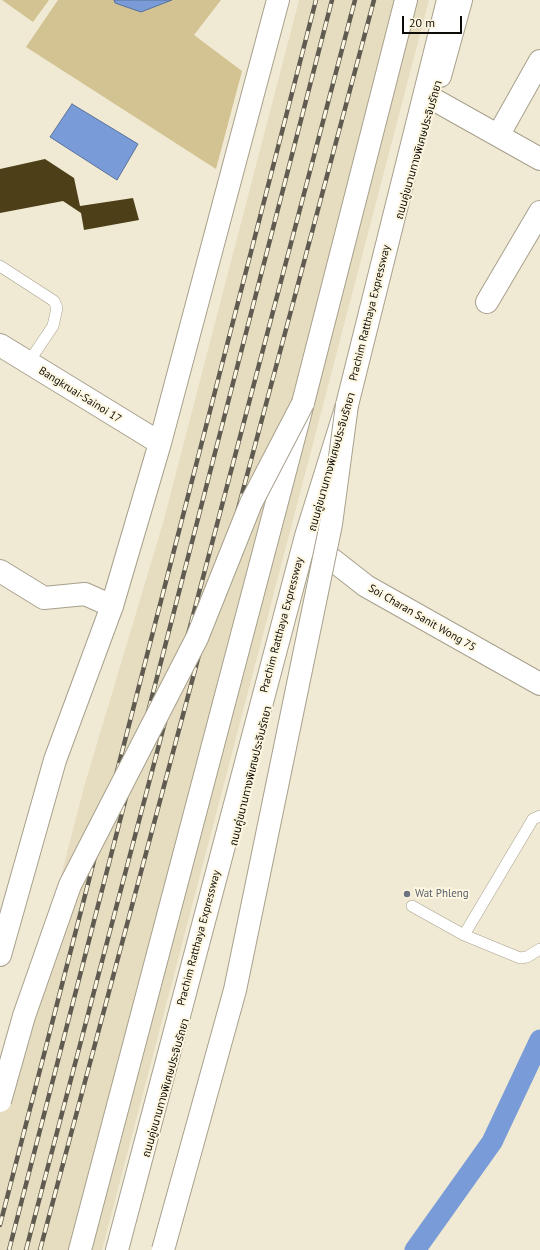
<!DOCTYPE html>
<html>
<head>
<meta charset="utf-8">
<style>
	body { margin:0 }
	#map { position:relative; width:540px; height:1250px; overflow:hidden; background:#f0e9d3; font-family:"PT Sans",sans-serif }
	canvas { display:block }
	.scale { position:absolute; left:402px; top:16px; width:60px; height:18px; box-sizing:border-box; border:2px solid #0e0c06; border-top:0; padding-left:5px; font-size:12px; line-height:14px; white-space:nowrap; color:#0e0c06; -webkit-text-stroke:3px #fdf6e0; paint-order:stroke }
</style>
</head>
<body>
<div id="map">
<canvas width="540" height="1250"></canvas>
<div class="scale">20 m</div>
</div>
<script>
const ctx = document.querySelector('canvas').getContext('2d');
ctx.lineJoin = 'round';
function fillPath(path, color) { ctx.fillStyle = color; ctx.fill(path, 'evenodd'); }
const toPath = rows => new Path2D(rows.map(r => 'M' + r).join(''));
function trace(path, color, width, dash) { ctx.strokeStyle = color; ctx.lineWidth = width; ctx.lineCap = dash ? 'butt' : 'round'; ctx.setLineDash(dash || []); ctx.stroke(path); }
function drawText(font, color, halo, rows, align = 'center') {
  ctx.font = font + ' "PT Sans","Noto Sans Thai",sans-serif'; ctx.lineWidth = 4; ctx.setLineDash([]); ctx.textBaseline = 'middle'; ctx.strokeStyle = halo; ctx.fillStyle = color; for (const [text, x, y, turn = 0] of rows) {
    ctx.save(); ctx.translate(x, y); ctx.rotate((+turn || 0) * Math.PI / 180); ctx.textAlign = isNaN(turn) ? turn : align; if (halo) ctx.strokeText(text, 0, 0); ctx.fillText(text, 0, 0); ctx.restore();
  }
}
const built = toPath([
	[299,0,429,0,102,1250,0,1250,0,1113,84,787,163,523]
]);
const green = toPath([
	[2,0,49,0,33,22],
	[58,0,221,0,194,35,242,71,216,169,26,47]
]);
const water = toPath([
	[114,0,172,0,141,12,115,3,114,0],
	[72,104,138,144,117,180,50,137,72,104]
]);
const canal = toPath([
	[415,1250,492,1142,540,1040]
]);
const building = toPath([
	[45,159,74,178,80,206,133,198,139,220,84,230,81,213,63,201,0,213,0,169]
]);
const lane = toPath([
	[0,266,54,301,57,308,53,326,28,363],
	[412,906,464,935,520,958,527,957,540,949],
	[464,935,533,819,540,816]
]);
const street = toPath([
	[433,99,540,159],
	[499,134,540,61],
	[487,302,540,212],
	[0,571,44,598,85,594,112,606]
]);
const secondary = toPath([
	[440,76,461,0],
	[0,345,160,443],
	[311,543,366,586,540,684],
	[0,955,55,760,112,606,160,443,278,0]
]);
const highway = toPath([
	[80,1250,303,403,406,0],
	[117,1250,306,536,347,405,448,0]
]);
const rail = toPath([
	[0,1225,316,0],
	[9,1250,332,0],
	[26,1250,355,0],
	[40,1250,374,0]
]);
const highwayBridge = toPath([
	[0,1101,24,1016,70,885,197,638,251,503,303,403],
	[163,1250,235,990,331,524,347,405]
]);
const markers = [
	[407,894,4,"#6b7280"]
];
const streetNames = [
	["ถนนคู่ขนานทางพิเศษประจิมรัถยา",419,150,-74],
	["Prachim Ratthaya Expressway",370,313,-76],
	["Bangkruai-Sainoi 17",80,395,32],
	["ถนนคู่ขนานทางพิเศษประจิมรัถยา",332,462,-74],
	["Soi Charan Sanit Wong 75",422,618,30],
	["Prachim Ratthaya Expressway",282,625,-75],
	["ถนนคู่ขนานทางพิเศษประจิมรัถยา",251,776,-76],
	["Prachim Ratthaya Expressway",199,938,-75],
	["ถนนคู่ขนานทางพิเศษประจิมรัถยา",166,1088,-74]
];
const worshipNames = [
	["Wat Phleng",415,894]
];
fillPath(built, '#e6ddc0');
fillPath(green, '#d3c392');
fillPath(water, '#799cd9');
trace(water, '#59719a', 1);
trace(canal, '#799cd9', 21);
fillPath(building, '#4d4018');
trace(lane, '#a7a08c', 12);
trace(street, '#a7a08c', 24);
trace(secondary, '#a7a08c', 24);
trace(highway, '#a7a08c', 24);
trace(lane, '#fff', 11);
trace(street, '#fff', 22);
trace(secondary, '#fff', 22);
trace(highway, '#fff', 22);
trace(rail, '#5f5b50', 4.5);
trace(rail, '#fdf6e0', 3, [9]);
trace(highwayBridge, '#a7a08c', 24, []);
trace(highwayBridge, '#fff', 22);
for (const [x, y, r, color] of markers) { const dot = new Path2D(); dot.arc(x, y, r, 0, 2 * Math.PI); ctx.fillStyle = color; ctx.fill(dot); trace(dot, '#fdf6e0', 1.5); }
drawText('11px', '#0e0c06', '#fdf6e0', streetNames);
drawText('11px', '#5b616d', '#fdf6e0', worshipNames, 'left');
</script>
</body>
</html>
